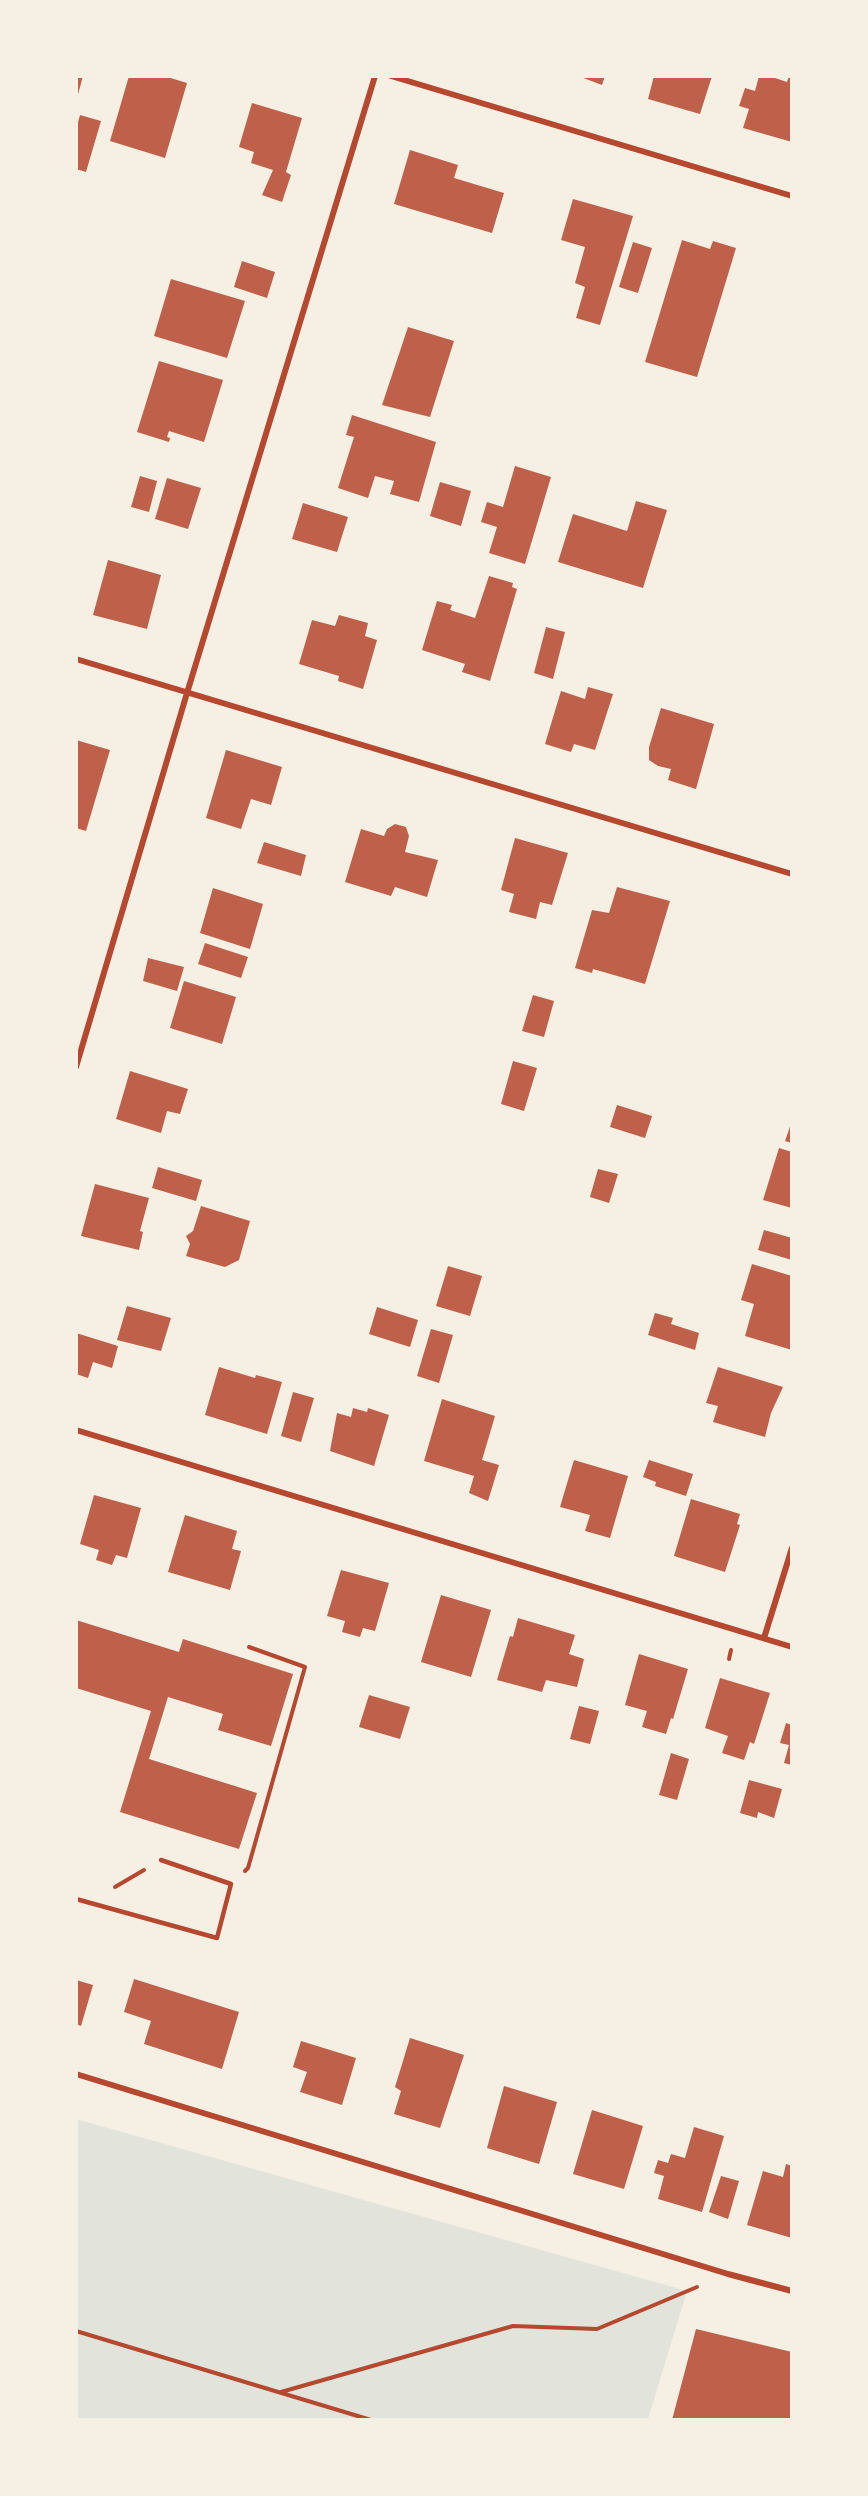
<!DOCTYPE html>
<html>
<head>
<meta charset="utf-8">
<style>
	body { margin:0 }
	#map { position:relative; width:868px; height:2496px; overflow:hidden; background:#f6efe4; font-family:Poppins,sans-serif }
	canvas { display:block }
	.frame { position:absolute; inset:0; border:78px solid #f6efe4; pointer-events:none }
</style>
</head>
<body>
<div id="map">
<canvas width="868" height="2496"></canvas>
<div class="frame"></div>
</div>
<script>
const ctx = document.querySelector('canvas').getContext('2d');
ctx.lineJoin = 'round';
function fillPath(path, color) { ctx.fillStyle = color; ctx.fill(path, 'evenodd'); }
const toPath = rows => new Path2D(rows.map(r => 'M' + r).join(''));
function trace(path, color, width, dash) { ctx.strokeStyle = color; ctx.lineWidth = width; ctx.lineCap = dash ? 'butt' : 'round'; ctx.setLineDash(dash || []); ctx.stroke(path); }
const green = toPath([
	[76,2119,687,2291,648,2419,77,2419]
]);
const building = toPath([
	[76,76,83,76,77,98,76,98],
	[129,76,164,76,187,83,165,158,110,141],
	[578,76,605,76,602,85],
	[654,76,712,76,700,114,648,99],
	[759,76,769,76,787,82,789,76,792,76,792,142,743,128,749,109,739,106,745,88,755,91],
	[252,103,302,118,286,172,291,175,282,202,262,195,273,170,251,163,254,152,239,147],
	[80,115,101,121,86,172,76,169,76,129],
	[410,150,458,165,454,178,504,193,492,233,394,204],
	[573,199,633,216,600,325,576,318,585,287,575,283,585,247,561,240],
	[682,240,710,249,713,241,736,248,697,377,645,362],
	[633,242,652,248,638,293,619,287],
	[242,261,275,272,267,298,234,287],
	[171,279,245,301,227,358,154,336],
	[408,327,454,341,430,417,382,405],
	[159,361,223,380,204,442,169,431,167,437,170,438,169,442,137,432],
	[352,415,436,442,419,502,390,494,394,481,375,476,368,498,338,488,354,437,346,435],
	[515,466,551,477,525,564,489,553,497,527,481,522,487,502,503,507],
	[140,476,157,481,149,512,131,507],
	[167,478,201,488,188,529,155,519],
	[440,482,471,491,461,526,430,516],
	[636,501,667,510,643,588,558,562,573,514,627,531],
	[303,503,348,517,337,552,292,539],
	[108,560,161,575,147,629,93,615],
	[489,576,513,583,512,587,517,589,490,681,462,672,465,664,422,650,437,601,452,605,450,610,475,618],
	[339,615,368,623,365,636,377,640,363,689,338,681,339,676,299,664,312,620,335,626],
	[546,627,565,632,553,679,534,673],
	[588,687,613,694,595,750,574,744,571,752,545,744,561,691,585,699],
	[661,708,714,724,696,789,668,780,671,769,658,766,649,760,649,747],
	[76,740,110,750,86,831,76,828],
	[226,750,282,767,271,805,251,799,241,829,206,818],
	[395,824,406,827,409,836,405,852,438,860,427,897,395,887,391,896,345,882,361,829,384,836,387,829],
	[515,838,568,853,552,905,540,902,536,919,509,912,514,894,501,890],
	[264,842,306,855,301,876,257,863],
	[617,887,670,901,645,984,593,969,592,973,575,968,592,910,609,913],
	[213,888,263,904,250,949,200,933],
	[205,943,248,957,241,978,198,964],
	[148,958,184,967,177,991,143,981],
	[184,981,236,997,222,1044,170,1028],
	[533,995,554,1001,544,1037,522,1031],
	[513,1061,537,1068,524,1111,501,1104],
	[130,1071,188,1089,180,1114,167,1111,161,1133,116,1119],
	[617,1105,652,1116,645,1138,610,1127],
	[792,1121,792,1143,785,1141],
	[779,1148,792,1152,792,1208,763,1200],
	[158,1167,202,1180,196,1201,152,1188],
	[598,1169,618,1174,609,1203,590,1197],
	[95,1184,149,1198,140,1231,143,1232,139,1250,81,1236],
	[201,1206,250,1221,239,1260,225,1267,186,1256,190,1244,186,1236,193,1231],
	[764,1230,792,1238,792,1260,758,1250],
	[752,1264,792,1276,792,1350,745,1336,754,1304,741,1300],
	[448,1266,482,1276,470,1316,436,1306],
	[127,1306,171,1318,161,1351,117,1340],
	[377,1307,418,1320,410,1347,369,1334],
	[655,1313,673,1318,671,1324,699,1333,695,1350,648,1335],
	[431,1329,453,1335,439,1383,417,1376],
	[76,1333,118,1346,112,1368,93,1362,88,1378,76,1374],
	[219,1367,255,1378,256,1375,282,1382,267,1434,205,1415],
	[718,1367,783,1387,771,1413,765,1437,713,1422,718,1406,706,1403],
	[293,1392,314,1398,301,1442,281,1436],
	[442,1399,495,1416,482,1460,499,1465,488,1501,469,1493,474,1476,424,1461],
	[353,1408,367,1412,368,1408,389,1415,374,1466,330,1451,337,1413,351,1417],
	[574,1460,628,1476,610,1538,585,1531,590,1515,560,1507],
	[649,1460,693,1474,686,1496,655,1486,656,1482,643,1477],
	[94,1495,141,1508,127,1558,116,1555,112,1565,96,1560,99,1550,80,1544],
	[691,1499,740,1514,737,1524,740,1525,725,1572,674,1556],
	[185,1515,237,1531,232,1549,241,1551,230,1590,168,1572],
	[341,1570,389,1583,375,1631,363,1628,360,1637,342,1632,345,1621,327,1616],
	[441,1595,491,1610,471,1677,421,1662],
	[518,1618,575,1635,569,1654,584,1659,577,1687,546,1680,542,1692,497,1680,510,1636,513,1637],
	[76,1620,179,1652,183,1639,293,1674,271,1746,218,1730,223,1714,168,1697,149,1759,257,1793,239,1849,120,1812,151,1711,76,1688],
	[639,1654,688,1669,673,1719,671,1718,666,1734,642,1727,647,1711,625,1705],
	[720,1678,770,1693,754,1744,750,1742,744,1760,722,1753,728,1736,705,1728],
	[369,1695,410,1707,400,1739,359,1727],
	[579,1706,599,1711,590,1744,570,1739],
	[786,1723,792,1725,792,1765,784,1763,789,1745,780,1743],
	[671,1753,689,1759,677,1800,659,1795],
	[749,1780,782,1789,774,1818,758,1812,757,1818,740,1813],
	[134,1979,239,2012,222,2069,144,2044,151,2021,124,2012],
	[76,1980,93,1985,81,2026,76,2024],
	[410,2038,464,2055,440,2128,394,2114,401,2091,395,2087],
	[301,2041,356,2058,342,2105,300,2092,307,2072,293,2067],
	[504,2086,557,2102,539,2164,487,2148],
	[592,2110,643,2126,624,2189,573,2174],
	[694,2127,724,2136,702,2212,658,2199,664,2176,654,2173,658,2160,668,2163,671,2154,685,2158],
	[786,2164,792,2166,792,2238,747,2225,763,2171,783,2177],
	[721,2176,739,2181,728,2219,709,2212],
	[696,2329,792,2352,792,2420,672,2420]
]);
const path = toPath([
	[729,1659,731,1650],
	[245,1871,248,1868,305,1667,249,1647],
	[115,1887,144,1870],
	[76,2331,371,2420],
	[281,2392,513,2326,597,2329,697,2287]
]);
const service = toPath([
	[76,1899,217,1938,231,1884,161,1860]
]);
const minor = toPath([
	[391,76,792,196],
	[76,659,792,874],
	[76,1067,187,693,375,76],
	[76,1430,792,1647],
	[764,1638,792,1548],
	[76,2074,728,2274,792,2291]
]);
fillPath(green, '#e2e4dc');
fillPath(building, '#bf614a');
trace(path, '#b5482f', 4);
trace(service, '#b5482f', 4.5);
trace(minor, '#b5482f', 6);
</script>
</body>
</html>
